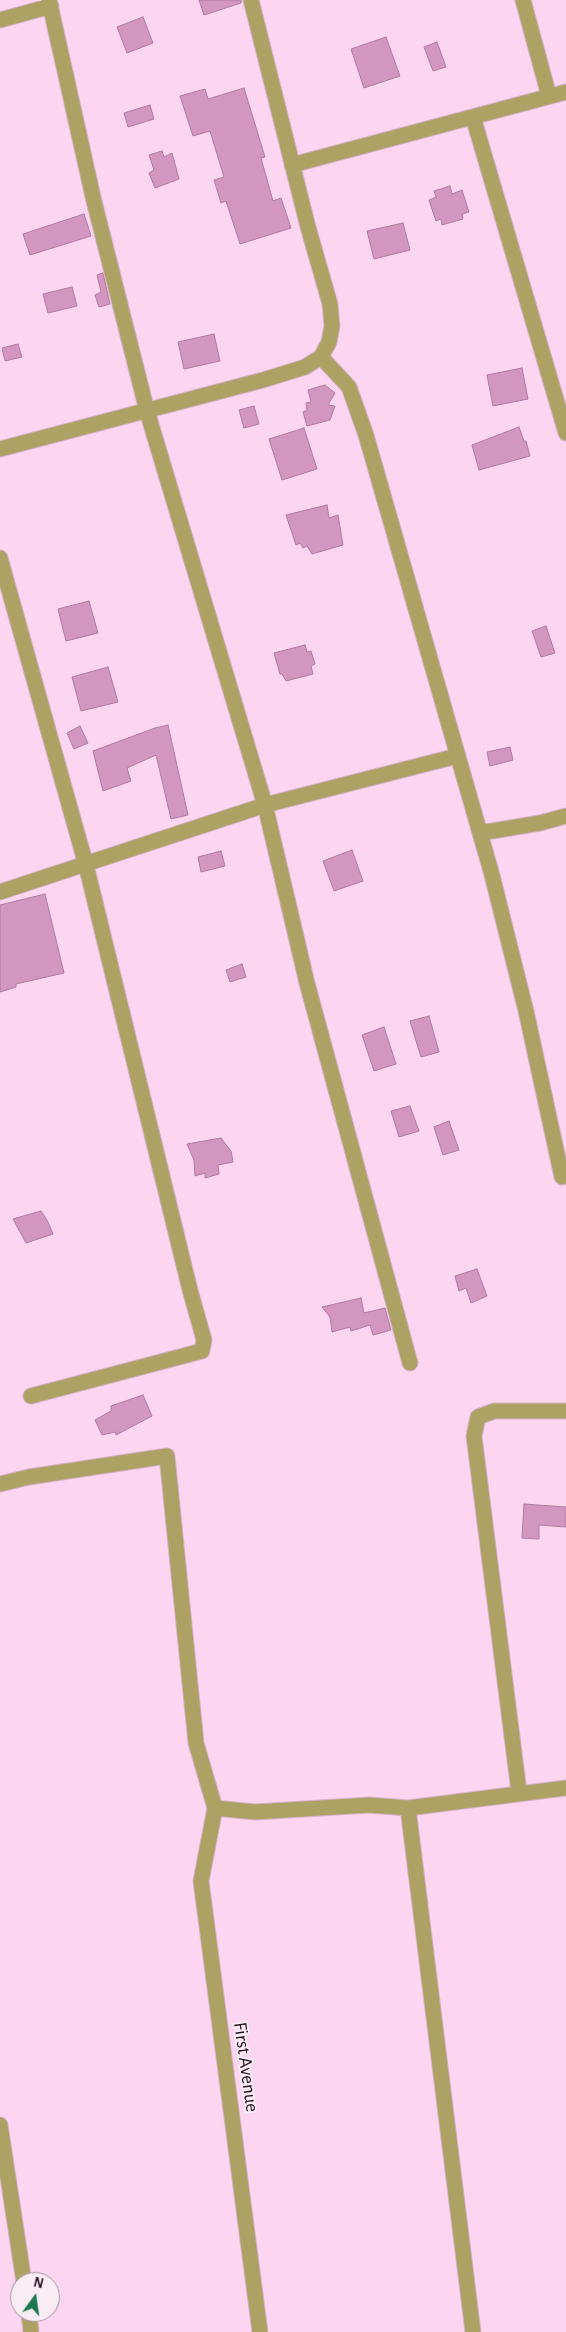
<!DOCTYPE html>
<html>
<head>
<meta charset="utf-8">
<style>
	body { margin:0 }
	#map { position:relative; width:566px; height:2332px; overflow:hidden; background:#fcd6f0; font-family:"Alegreya Sans",sans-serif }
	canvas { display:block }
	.north { position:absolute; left:10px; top:2272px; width:50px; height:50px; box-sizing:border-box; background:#f9ecf5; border:1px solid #a4949f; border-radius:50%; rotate:14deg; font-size:14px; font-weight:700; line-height:20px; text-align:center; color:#240f1f }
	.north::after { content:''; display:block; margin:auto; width:18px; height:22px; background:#1d784d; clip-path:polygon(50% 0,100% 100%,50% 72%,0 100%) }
</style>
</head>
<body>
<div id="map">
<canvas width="566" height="2332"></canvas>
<div class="north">N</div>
</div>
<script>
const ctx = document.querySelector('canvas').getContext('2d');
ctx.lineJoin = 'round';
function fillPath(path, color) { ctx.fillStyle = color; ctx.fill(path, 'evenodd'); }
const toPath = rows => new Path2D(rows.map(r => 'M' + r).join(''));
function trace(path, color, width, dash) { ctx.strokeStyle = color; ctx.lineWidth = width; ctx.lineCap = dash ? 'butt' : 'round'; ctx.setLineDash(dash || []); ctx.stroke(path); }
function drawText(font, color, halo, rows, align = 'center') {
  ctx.font = font + ' "Alegreya Sans",sans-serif'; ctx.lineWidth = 4; ctx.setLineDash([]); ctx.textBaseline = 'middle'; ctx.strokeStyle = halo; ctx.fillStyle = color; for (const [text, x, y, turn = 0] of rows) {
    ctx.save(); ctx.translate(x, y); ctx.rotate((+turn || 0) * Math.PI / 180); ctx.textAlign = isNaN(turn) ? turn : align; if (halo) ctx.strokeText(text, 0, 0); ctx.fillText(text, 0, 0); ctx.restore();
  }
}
const building = toPath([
	[199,0,241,0,241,3,204,15,199,0],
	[143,17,153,43,127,53,117,27,143,17],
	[386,37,400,76,364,88,351,49,386,37],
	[437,42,446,67,433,71,424,47,437,42],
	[244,88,265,157,261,158,273,201,281,198,291,228,240,244,226,201,221,203,214,180,224,177,210,131,193,136,180,96,205,89,208,99,244,88],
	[150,105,154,119,128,127,124,113,150,105],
	[162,151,164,157,172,153,179,179,155,188,149,173,154,170,149,155,162,151],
	[450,186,452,194,462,190,469,212,462,214,463,219,442,225,441,219,436,221,429,200,436,197,434,191,450,186],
	[84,214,91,236,30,255,23,234,84,214],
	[403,223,410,250,374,259,367,231,403,223],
	[103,273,110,304,99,307,95,295,101,292,97,275,103,273],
	[72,287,77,306,48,313,43,294,72,287],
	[214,334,220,361,184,369,178,342,214,334],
	[18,344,22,357,5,361,2,348,18,344],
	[522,368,528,399,493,406,487,375,522,368],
	[325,385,335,393,328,405,335,406,330,420,307,426,303,412,307,410,306,403,311,402,308,390,325,385],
	[254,406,259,424,244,428,239,410,254,406],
	[519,427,524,441,526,441,530,456,479,470,472,445,519,427],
	[304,428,317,469,282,480,269,439,304,428],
	[327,505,329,518,338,515,343,545,312,554,307,546,303,548,300,543,296,545,286,515,327,505],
	[89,601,98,633,66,641,58,609,89,601],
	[546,626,555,653,541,657,532,631,546,626],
	[305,645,307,652,311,651,315,664,311,666,313,674,286,681,282,674,280,674,274,653,305,645],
	[108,667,118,702,81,711,72,677,108,667],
	[168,725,188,815,171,819,156,755,127,768,131,781,103,791,93,751,155,728,168,725],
	[80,726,88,743,74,749,67,733,80,726],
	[510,747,513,760,490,766,487,752,510,747],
	[352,850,363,881,334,891,323,861,352,850],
	[221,851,225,866,201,872,198,857,221,851],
	[45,894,64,973,16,984,16,987,0,992,0,905,45,894],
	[242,964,246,977,230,982,226,970,242,964],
	[429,1016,439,1052,421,1057,410,1021,429,1016],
	[384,1027,396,1064,374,1071,362,1035,384,1027],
	[410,1106,419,1131,399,1137,391,1111,410,1106],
	[449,1121,459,1150,443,1155,434,1127,449,1121],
	[221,1138,231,1151,233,1162,218,1165,219,1174,205,1178,205,1173,195,1176,194,1160,187,1144,221,1138],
	[41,1211,47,1220,53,1234,26,1243,13,1219,41,1211],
	[477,1269,487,1296,471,1303,466,1288,459,1291,455,1276,477,1269],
	[361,1298,364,1313,385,1308,391,1330,373,1335,370,1325,351,1331,350,1327,332,1332,330,1317,322,1307,361,1298],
	[143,1395,152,1416,116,1435,115,1432,102,1435,95,1420,111,1411,111,1406,143,1395],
	[524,1504,566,1507,566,1527,539,1525,539,1539,522,1538,524,1504]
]);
const minor = toPath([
	[49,0,93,197,147,411,265,805,307,983,410,1363],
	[523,0,549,96],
	[0,20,51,6],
	[473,117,566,433],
	[292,165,566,92],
	[321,357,349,387,366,435,492,875,526,1011,562,1177],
	[0,449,263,380,305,367,321,357,329,342,332,326,330,304,308,227,251,0],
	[0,558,86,865,190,1290,204,1340,202,1351,31,1396],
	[480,833,540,823,566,816],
	[0,892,265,805,457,756],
	[0,1484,29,1477,167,1456,196,1743,215,1808,201,1881,260,2332],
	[519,1792,474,1436,478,1417,494,1411,566,1411],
	[215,1808,255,1812,369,1805,408,1808,566,1788],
	[408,1808,473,2332],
	[0,2125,24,2282],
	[29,2312,31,2332]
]);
const streetNames = [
	["First Avenue",246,2067,82]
];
fillPath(building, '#d296c1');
trace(building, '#b279a2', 1);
trace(minor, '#d5b2ca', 17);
trace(minor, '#aea164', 15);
drawText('19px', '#240f1f', '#f9ecf5', streetNames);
</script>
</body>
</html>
